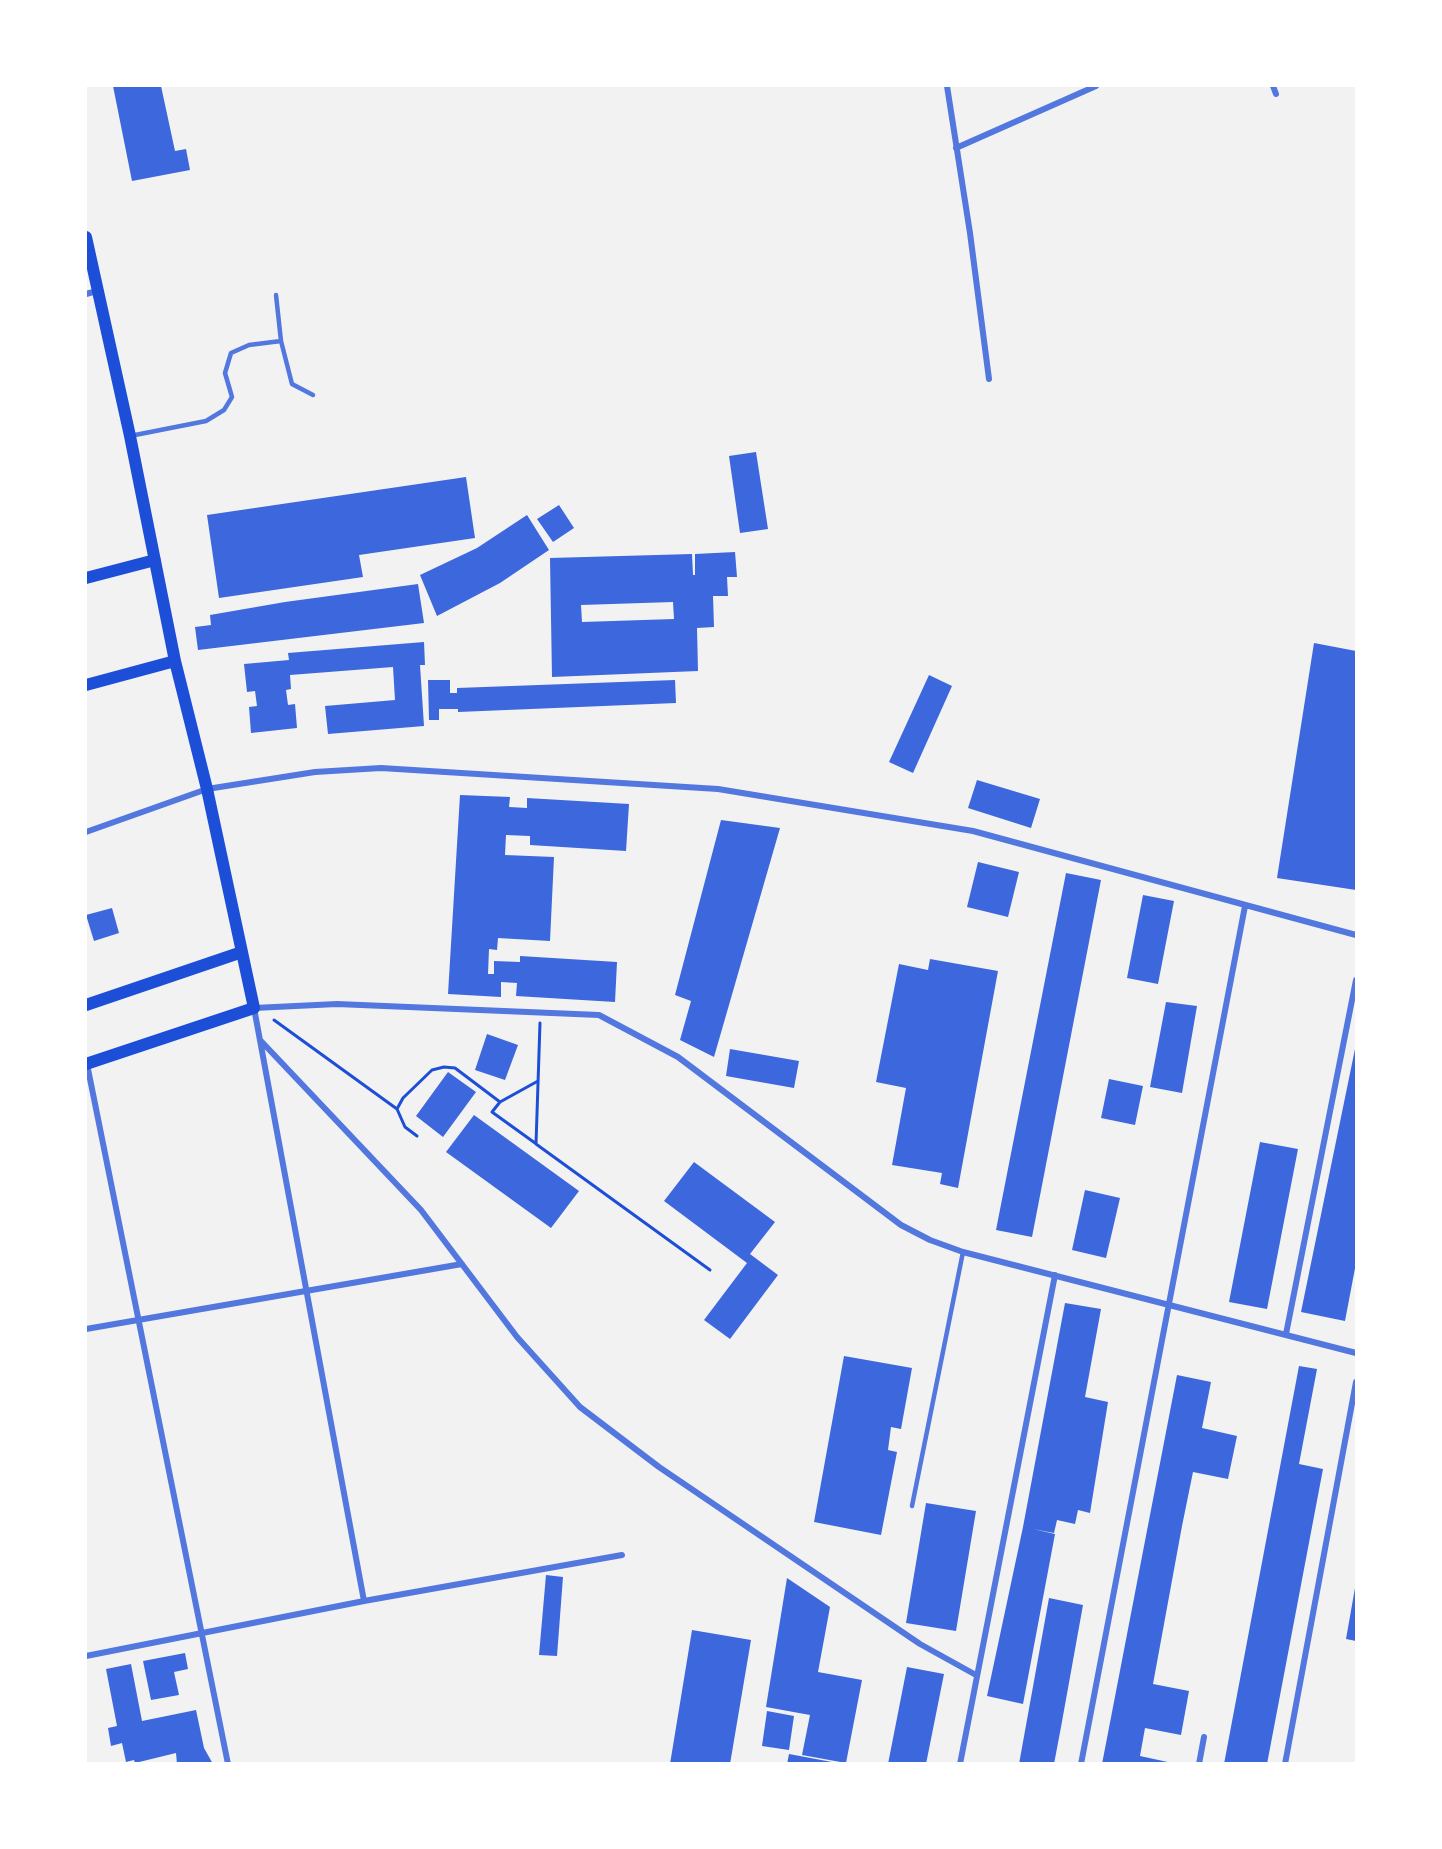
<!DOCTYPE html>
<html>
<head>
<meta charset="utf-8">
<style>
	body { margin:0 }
	#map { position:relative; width:1442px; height:1849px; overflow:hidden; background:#f2f2f2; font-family:"Nunito Sans",sans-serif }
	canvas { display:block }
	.frame { position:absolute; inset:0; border:87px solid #fff; pointer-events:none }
</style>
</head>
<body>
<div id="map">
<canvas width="1442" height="1849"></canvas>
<div class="frame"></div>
</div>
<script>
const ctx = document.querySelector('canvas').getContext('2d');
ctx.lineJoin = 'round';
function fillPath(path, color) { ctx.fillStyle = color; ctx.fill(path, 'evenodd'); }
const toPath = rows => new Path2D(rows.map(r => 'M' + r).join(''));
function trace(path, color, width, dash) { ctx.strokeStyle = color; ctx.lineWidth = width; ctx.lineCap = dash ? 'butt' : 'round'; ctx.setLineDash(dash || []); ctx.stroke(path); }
const building = toPath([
	[113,86,161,86,175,151,186,149,190,170,132,181],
	[756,452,768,529,740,533,729,456],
	[466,477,475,538,359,555,363,577,219,598,207,515],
	[559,505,574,528,553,542,537,519],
	[527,515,549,550,500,583,437,616,420,575,477,548],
	[735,552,737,577,727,577,728,596,713,596,714,627,697,628,698,671,552,677,550,558,692,554,693,575,695,575,695,554],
	[673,602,674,619,582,622,581,605],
	[418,584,424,623,198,650,195,627,211,625,210,615,285,602],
	[424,642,425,665,420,665,424,726,328,734,325,706,395,700,393,667,290,675,291,689,286,690,288,705,295,704,297,728,251,733,249,707,257,706,255,691,247,692,244,664,289,660,288,653],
	[1314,643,1356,651,1356,890,1277,878],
	[929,675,952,686,913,773,889,762],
	[428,680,450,680,450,693,457,693,457,688,675,680,676,703,458,712,458,709,439,709,439,720,429,720],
	[977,780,1040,799,1031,828,968,808],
	[460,795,510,797,509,807,527,808,527,798,629,804,626,851,530,845,530,836,506,835,505,855,554,857,550,941,498,938,497,950,489,949,488,974,494,974,494,961,520,962,520,956,617,962,615,1002,516,996,517,983,501,982,501,997,448,994],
	[721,820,780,828,714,1057,680,1040,691,1001,675,995],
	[978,862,1019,872,1008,917,967,907],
	[1066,873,1101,880,1032,1237,996,1230],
	[1143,895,1174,901,1158,984,1127,978],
	[112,908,119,933,94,941,86,915],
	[930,959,998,971,958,1188,940,1184,942,1173,892,1165,906,1088,876,1082,899,964,928,970],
	[1166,1002,1197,1006,1182,1093,1150,1087],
	[487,1034,518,1045,505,1080,475,1070],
	[730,1049,799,1061,794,1088,726,1076],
	[1355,1049,1356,1263,1345,1321,1301,1312],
	[448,1072,476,1092,443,1137,416,1116],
	[1109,1079,1143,1086,1135,1125,1101,1118],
	[474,1115,579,1191,551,1228,446,1152],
	[1260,1142,1298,1149,1267,1309,1229,1302],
	[694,1162,775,1222,750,1254,778,1275,730,1339,704,1320,747,1263,664,1201],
	[1085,1190,1120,1198,1106,1258,1072,1250],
	[1065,1303,1101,1309,1085,1397,1108,1402,1090,1513,1078,1510,1075,1524,1057,1520,1054,1533,1033,1529,1055,1534,1023,1704,987,1696,1023,1527],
	[844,1356,912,1368,901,1429,891,1427,888,1450,897,1452,881,1535,814,1522],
	[1299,1366,1317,1369,1299,1464,1323,1469,1267,1764,1224,1764],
	[1177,1375,1211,1382,1202,1428,1237,1436,1228,1479,1193,1472,1182,1526,1153,1684,1189,1691,1181,1735,1145,1728,1140,1756,1177,1764,1102,1764],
	[926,1503,976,1511,956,1631,906,1623],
	[546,1575,563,1577,557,1656,539,1655],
	[787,1578,830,1607,818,1672,862,1680,846,1763,802,1755,810,1715,766,1707],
	[1355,1588,1356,1588,1356,1641,1346,1639],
	[1049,1598,1083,1605,1061,1727,1054,1764,1019,1764],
	[692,1630,751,1640,730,1764,670,1764],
	[185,1653,188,1669,174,1672,179,1695,151,1700,143,1661],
	[131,1664,142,1721,196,1710,204,1748,213,1764,177,1764,176,1753,135,1763,134,1760,126,1762,122,1743,111,1746,108,1728,117,1726,106,1669],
	[907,1667,944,1674,926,1764,888,1764],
	[767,1711,794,1716,789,1750,762,1746],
	[789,1754,832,1762,832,1764,787,1764]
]);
const path = toPath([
	[274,1020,397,1109,405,1127,417,1136],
	[540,1023,536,1144,710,1270],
	[397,1109,403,1098,432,1070,444,1067,455,1068,500,1102],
	[535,1143,492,1112,500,1102,538,1081]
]);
const service = toPath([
	[276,295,281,341],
	[130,436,206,421,224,410,232,397,225,373,231,353,249,345,281,341,292,384,313,395],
	[912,1506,963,1252]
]);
const minor = toPath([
	[947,86,970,233,989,379],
	[1273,86,1276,94],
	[956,148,1096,86],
	[86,294,97,291],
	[86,832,207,789,315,772,381,768,718,789,973,831,1356,935],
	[260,1040,421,1210,517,1337,580,1407,659,1467,920,1644,976,1675],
	[87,1064,228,1764],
	[86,1329,462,1264],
	[1286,1334,1356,980],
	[364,1601,254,1008,337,1004,599,1015,678,1057,901,1225,930,1240,963,1252,1356,1353],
	[86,1656,364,1601,622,1555],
	[960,1764,1055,1275],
	[1081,1764,1245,906],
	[1199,1764,1204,1737],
	[1285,1764,1356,1382]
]);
const secondary = toPath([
	[86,237,130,436,175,661,207,789,254,1008,86,1064],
	[86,578,155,560],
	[86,685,175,661],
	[86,1005,242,952]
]);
fillPath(building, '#3d67dc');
trace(path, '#1d4ed8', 3);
trace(service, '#5277de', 4.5);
trace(minor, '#5277de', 6);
trace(secondary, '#1d4ed8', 12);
</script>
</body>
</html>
